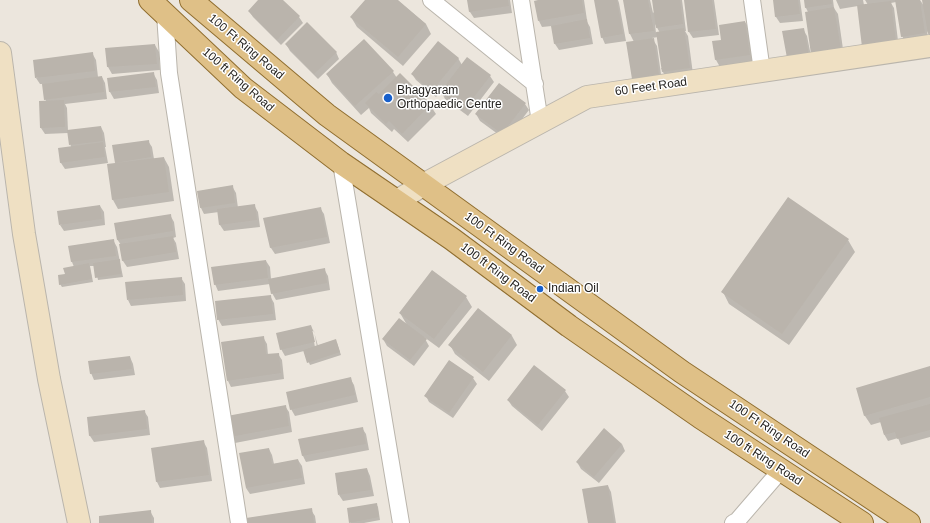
<!DOCTYPE html>
<html>
<head>
<meta charset="utf-8">
<style>
	body { margin:0 }
	canvas { display:block; background:#ece6dd }
</style>
</head>
<body>
<canvas width="930" height="523"></canvas>
<script>
const ctx = document.querySelector('canvas').getContext('2d');
ctx.lineJoin = 'round';
function fillPath(path, color) { ctx.fillStyle = color; ctx.fill(path, 'evenodd'); }
const toPath = rows => new Path2D(rows.map(r => 'M' + r).join(''));
function trace(path, color, width, dash) { ctx.strokeStyle = color; ctx.lineWidth = width; ctx.lineCap = dash ? 'butt' : 'round'; ctx.setLineDash(dash || []); ctx.stroke(path); }
function drawText(font, color, halo, rows, align = 'center') {
  ctx.font = font + ' Arial,sans-serif'; ctx.lineWidth = 3; ctx.setLineDash([]); ctx.textBaseline = 'middle'; ctx.strokeStyle = halo; ctx.fillStyle = color; for (const [text, x, y, turn = 0] of rows) {
    ctx.save(); ctx.translate(x, y); ctx.rotate((+turn || 0) * Math.PI / 180); ctx.textAlign = isNaN(turn) ? turn : align; if (halo) ctx.strokeText(text, 0, 0); ctx.fillText(text, 0, 0); ctx.restore();
  }
}
const shadow = toPath([
	[260,0,282,0,299,17,303,23,281,45,253,17,249,11],
	[366,0,397,0,426,24,431,34,403,66,357,27,351,17],
	[468,0,510,0,512,13,474,18,470,12],
	[544,0,584,0,587,20,586,20,590,27,593,44,559,50,555,44,552,26,542,27,539,21],
	[595,0,618,0,619,3,626,41,605,44,602,37],
	[624,0,650,0,653,13,654,12,653,0,682,0,686,31,685,31,688,36,693,74,666,78,661,68,662,68,658,37,652,38,657,46,662,81,636,85,633,78,634,42,630,34],
	[655,24,660,33,656,33],
	[685,0,714,0,719,35,693,38,689,32],
	[774,0,800,0,803,21,780,23,776,17],
	[805,0,833,0,834,8,838,14,844,56,808,12,806,8],
	[836,0,863,0,864,5,868,5,865,0,920,0,924,6,923,0,930,0,930,36,927,31,928,39,906,43,902,36,896,2,891,3,894,8,899,49,858,6,840,9],
	[745,22,749,28,753,62,720,67,716,60,713,42,722,41],
	[803,29,807,36,812,61,792,64],
	[286,44,336,52,339,59,318,79,290,51],
	[155,45,159,52,160,70,112,74,108,67,107,49],
	[92,53,96,60,98,77,102,77,105,83,107,99,65,104,67,108,68,131,101,127,104,133,106,147,105,147,108,163,65,169,61,163,59,149,71,147,68,133,45,134,41,128,46,102,43,84,40,84,36,78],
	[458,58,462,65,490,76,494,82,468,116,445,99,441,91,436,97,416,80,412,74],
	[393,72,397,78,400,75,430,105,436,114,408,142,394,129,392,132,371,113,369,108,361,115,332,83,327,74],
	[153,73,157,80,159,93,114,99,110,92,108,79],
	[525,104,529,110,506,140,480,121,476,114],
	[148,141,152,147,154,159,164,158,169,167,174,201,118,209,113,200,117,164,116,162],
	[232,186,236,193,238,208,254,205,258,212,260,227,224,231,220,225,219,212,204,214,201,208,198,192],
	[100,206,104,212,105,225,64,231,60,225],
	[320,208,324,214,330,243,275,254,271,248,265,219],
	[170,215,174,222,176,237,173,238,176,243,179,259,127,267,123,261,121,245,117,239],
	[113,240,117,247,123,277,98,280,95,266,90,266,93,282,62,287,60,284,66,275,74,267,72,262,69,247],
	[848,240,855,252,789,345,729,304,723,292],
	[266,261,270,267,271,279,324,269,328,276,330,290,276,300,272,293,270,284,218,291,215,284],
	[432,271,466,297,472,307,439,348,424,337,429,346,414,366,387,346,383,339,407,325,400,313],
	[181,278,185,284,186,301,131,306,128,300],
	[270,296,274,303,276,320,222,326,218,319],
	[478,310,512,336,517,345,489,381,455,354,450,345],
	[311,326,314,332,318,346,337,343,341,355,310,365,304,351,285,356,281,349],
	[312,331,314,331,317,347,315,347],
	[263,337,267,344,268,355,278,354,282,360,284,379,231,387,228,381],
	[130,357,133,364,135,375,94,380,91,373],
	[930,367,930,437,901,445,898,438,888,441,884,434,881,422,871,425,865,416,857,389],
	[350,378,354,385,358,402,295,416,291,409],
	[473,378,477,384,453,418,429,402,426,396],
	[565,391,569,397,542,431,512,406,508,400],
	[285,406,289,412,292,432,235,443,231,436],
	[144,411,148,417,150,435,94,442,90,436,88,418],
	[362,428,366,434,369,450,306,462,303,456,300,440],
	[203,441,207,448,212,481,160,488,157,482,152,449],
	[622,444,625,451,599,483,581,469,577,462],
	[269,449,272,455,274,464,298,460,302,466,305,484,250,494,246,488],
	[367,469,370,476,374,496,343,501,339,495],
	[608,486,611,492,616,523,589,523],
	[376,504,378,507,380,520,364,523,350,523],
	[311,510,315,516,316,523,248,523],
	[150,511,154,518,154,523,100,523]
]);
const building = toPath([
	[258,0,283,0,300,16,277,40,248,11],
	[365,0,398,0,426,24,398,57,350,17],
	[467,0,508,0,509,6,469,12],
	[538,0,582,0,584,13,538,21,534,1],
	[594,0,617,0,623,34,601,38],
	[623,0,648,0,654,31,629,34],
	[652,0,680,0,683,24,656,28],
	[684,0,712,0,716,29,688,32],
	[773,0,798,0,800,14,775,17],
	[804,0,831,0,832,4,805,8],
	[895,0,920,0,925,33,901,37],
	[922,0,930,0,930,33,928,34],
	[891,1,896,42,862,47,857,5],
	[834,7,841,49,811,54,805,12],
	[587,19,590,38,554,44,551,26],
	[745,21,750,55,715,60,712,41,721,40,719,25],
	[307,22,337,52,314,74,285,44],
	[684,28,690,68,662,72,656,32],
	[804,28,809,55,787,58,782,31],
	[654,38,659,74,632,79,626,42],
	[364,39,394,71,355,106,326,74],
	[438,41,459,58,432,91,411,74],
	[155,44,157,64,107,67,105,48],
	[93,52,95,71,35,78,33,60],
	[467,57,491,75,464,110,440,92],
	[154,72,156,87,109,92,107,78],
	[400,73,431,104,402,134,389,121,386,124,365,103,376,92,379,94],
	[102,76,104,92,44,100,42,84],
	[499,83,526,103,502,134,475,114],
	[64,100,65,127,40,128,39,101],
	[101,126,103,141,69,145,67,130],
	[149,140,151,157,115,163,112,145],
	[103,142,105,157,60,163,58,148],
	[164,157,169,192,112,200,107,164],
	[233,185,235,203,200,208,197,191],
	[788,197,849,239,782,334,721,292],
	[255,204,257,220,219,225,217,209],
	[100,205,102,219,59,225,57,211],
	[321,207,327,237,270,248,263,218],
	[171,214,173,231,117,240,114,223],
	[173,236,176,252,122,261,119,244],
	[114,239,116,256,71,262,68,246],
	[120,259,121,274,95,278,93,263],
	[266,260,268,278,214,285,211,267],
	[89,263,92,279,59,285,58,275,65,274,63,268],
	[325,268,327,283,271,294,268,279],
	[432,270,467,296,434,339,399,313],
	[182,277,183,295,127,300,125,282],
	[271,295,273,314,217,320,215,301],
	[478,308,512,335,483,372,448,345],
	[399,318,427,339,410,360,382,339],
	[311,325,315,342,280,350,276,333],
	[264,336,266,354,279,353,281,373,227,381,221,342],
	[336,339,340,352,307,363,303,350],
	[130,356,132,369,90,374,88,361],
	[449,360,474,377,449,413,424,396],
	[534,365,566,390,538,425,507,400],
	[930,366,930,397,864,416,856,388],
	[351,377,355,395,290,410,286,392],
	[930,404,930,430,897,439,895,432,884,435,879,418],
	[286,405,289,426,230,437,227,416],
	[145,410,147,429,89,436,87,417],
	[363,427,366,444,302,456,298,439],
	[604,428,622,444,594,477,576,462],
	[204,440,209,475,156,482,151,448],
	[269,448,272,464,298,459,302,478,246,488,239,453],
	[367,468,371,490,338,495,335,473],
	[608,485,614,523,588,523,582,489],
	[377,503,379,517,349,523,347,508],
	[312,508,314,523,247,523,246,518],
	[151,510,152,523,99,523,99,516]
]);
const street = toPath([
	[431,0,535,84],
	[521,0,540,122],
	[752,0,762,71],
	[165,14,169,73,239,523],
	[341,163,401,523],
	[733,523,737,521,781,470]
]);
const secondary = toPath([
	[0,53,24,234,49,379,79,523],
	[397,201,423,185,587,97,930,46]
]);
const primary = toPath([
	[150,0,243,88,341,163,452,239,569,326,700,417,862,523],
	[191,0,327,115,682,372,909,523]
]);
const markers = [
	[388,98,5,"#1860cb"],
	[540,289,4,"#1860cb"]
];
const streetNames = [
	["100 Ft Ring Road",246,47,40],
	["100 ft Ring Road",238,80,41],
	["60 Feet Road",651,87,-8],
	["100 Ft Ring Road",504,243,36],
	["100 ft Ring Road",498,273,37],
	["100 Ft Ring Road",769,429,34],
	["100 ft Ring Road",763,458,33]
];
const poiNames = [
	["Bhagyaram",397,91],
	["Orthopaedic Centre",397,105],
	["Indian Oil",548,289]
];
fillPath(shadow, '#0003');
fillPath(building, '#bab4ac');
trace(street, '#bab5ac', 18);
trace(secondary, '#bab5ac', 24);
trace(primary, '#906e2f', 24);
trace(street, '#fff', 16);
trace(secondary, '#efe0c3', 22);
trace(primary, '#dfc087', 22);
for (const [x, y, r, color] of markers) { const dot = new Path2D(); dot.arc(x, y, r, 0, 2 * Math.PI); ctx.fillStyle = color; ctx.fill(dot); trace(dot, '#fff', 1.5); }
drawText('12px', '#252320', '#fff', streetNames);
drawText('12px', '#252320', '#fff', poiNames, 'left');
</script>
</body>
</html>
